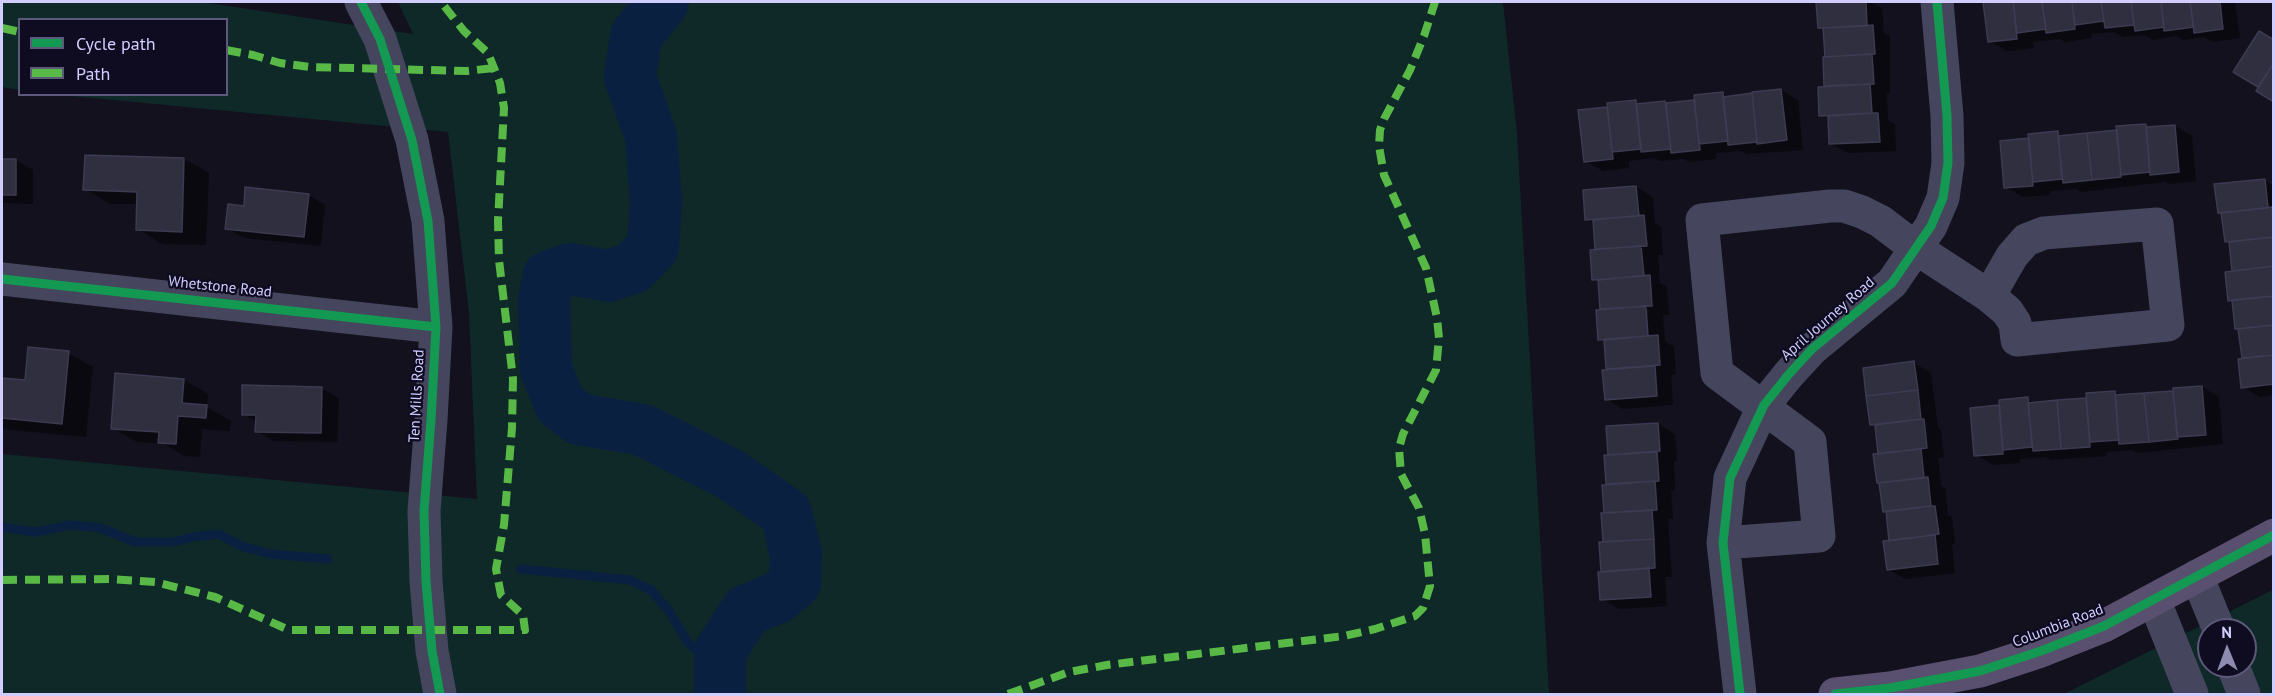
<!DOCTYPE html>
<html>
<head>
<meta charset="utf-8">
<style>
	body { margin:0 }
	#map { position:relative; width:2275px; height:696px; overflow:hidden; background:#12111d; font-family:"PT Sans",sans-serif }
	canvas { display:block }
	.frame { position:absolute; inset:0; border:3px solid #d1cdff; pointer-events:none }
	.legend { position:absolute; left:18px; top:18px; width:210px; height:78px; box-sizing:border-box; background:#0f0c22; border:2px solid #5d597a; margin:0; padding:8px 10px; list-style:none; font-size:18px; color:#d1cdff }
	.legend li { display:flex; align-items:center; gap:12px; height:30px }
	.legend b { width:30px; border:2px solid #5d597a }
	.north { position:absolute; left:2197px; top:618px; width:60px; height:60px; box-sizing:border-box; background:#0f0c22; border:2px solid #5d597a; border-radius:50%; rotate:359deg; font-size:16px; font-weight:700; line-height:24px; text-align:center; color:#d1cdff }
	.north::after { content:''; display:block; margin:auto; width:21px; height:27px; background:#8e8bb0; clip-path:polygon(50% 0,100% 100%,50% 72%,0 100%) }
</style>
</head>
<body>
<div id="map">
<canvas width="2275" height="696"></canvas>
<div class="frame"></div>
<ul class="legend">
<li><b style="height:8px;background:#139951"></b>Cycle path</li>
<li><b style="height:8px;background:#58b947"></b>Path</li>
</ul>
<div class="north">N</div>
</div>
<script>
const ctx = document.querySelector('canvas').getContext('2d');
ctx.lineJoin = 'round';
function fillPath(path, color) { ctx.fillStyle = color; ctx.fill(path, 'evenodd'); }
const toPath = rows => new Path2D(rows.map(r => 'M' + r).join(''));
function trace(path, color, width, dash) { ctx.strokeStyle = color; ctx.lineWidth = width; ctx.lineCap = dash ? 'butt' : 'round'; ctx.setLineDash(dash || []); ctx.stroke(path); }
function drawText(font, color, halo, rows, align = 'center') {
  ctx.font = font + ' "PT Sans",sans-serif'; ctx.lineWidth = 4.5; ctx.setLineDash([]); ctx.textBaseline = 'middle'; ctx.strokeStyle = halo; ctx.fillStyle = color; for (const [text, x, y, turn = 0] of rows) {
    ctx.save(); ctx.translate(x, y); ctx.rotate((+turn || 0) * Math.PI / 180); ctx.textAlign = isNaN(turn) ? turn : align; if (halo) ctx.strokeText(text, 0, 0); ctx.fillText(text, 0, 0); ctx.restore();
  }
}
const green = toPath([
	[2,2,202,2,413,34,398,2,1503,2,1517,134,1549,694,2,694,2,454,477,499,469,313,448,132,61,95,226,94,226,20,20,20,19,90,2,87],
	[2273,590,2273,694,2064,694,2170,641],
	[2209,630,2245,630,2245,666,2209,666]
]);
const shadow = toPath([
	[1818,2,1871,2,1882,8,1884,33,1890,36,1890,93,1887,93,1888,120,1895,124,1896,151,1848,153,1831,144,1830,120,1821,115,1826,88,1824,59,1826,59,1825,30,1819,27],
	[1985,2,2235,2,2240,38,2213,42,2204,37,2183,40,2176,36,2153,40,2145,35,2123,37,2113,32,2091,34,2092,38,2065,42,2060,39,2033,42,2034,48,2007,51,1989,41],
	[1781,90,1798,100,1803,150,1747,154,1741,151,1716,153,1716,159,1689,162,1684,159,1660,161,1655,158,1629,161,1629,168,1603,171,1586,161,1580,111,1609,108,1636,101,1641,105,1665,102,1668,104,1696,101,1723,94,1729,97],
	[2145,126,2150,129,2175,126,2192,136,2196,181,2169,184,2165,182,2081,192,2076,189,2050,191,2050,195,2023,197,2005,187,2031,139,2058,133,2064,137,2118,132],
	[86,156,184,159,209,173,206,245,162,244,138,229,138,204,110,204,85,189],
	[2,160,16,160,33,170,33,204,3,203,4,208,2,208],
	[2264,180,2274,186,2274,395,2260,397,2243,387,2243,359,2240,331,2236,329,2233,302,2230,300,2233,272,2230,244,2226,241,2223,214,2219,212],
	[1636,187,1653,197,1655,223,1661,227,1663,255,1658,255,1660,283,1667,287,1669,315,1663,315,1665,341,1674,347,1676,374,1671,375,1673,405,1623,409,1606,399,1608,371,1605,342,1600,339,1602,311,1600,283,1594,279,1597,251,1594,223,1587,219],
	[308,195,325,205,321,246,244,238,227,228,245,207],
	[68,353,93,367,86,437,2,429,2,379,26,382],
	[1914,363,1931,373,1938,428,1941,430,1944,457,1938,458,1941,486,1945,488,1948,515,1952,517,1955,544,1952,544,1955,573,1905,579,1888,569,1891,542,1887,513,1884,511,1875,456,1880,455,1877,428,1871,424],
	[184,380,208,394,207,407,231,421,230,431,202,429,200,457,184,456,164,444,137,442,113,428],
	[2202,387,2219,397,2223,444,2138,453,2132,450,2106,452,2107,456,2051,460,2045,457,2020,459,2020,463,1993,465,1976,455,1972,409,2001,406,2027,399,2036,404,2088,399,2115,392,2122,396,2175,392],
	[321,388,339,398,337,442,274,441,257,431,257,422,243,414],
	[1658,424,1675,434,1677,461,1674,461,1675,490,1671,490,1673,519,1668,519,1672,577,1665,577,1667,606,1619,609,1602,599,1604,544,1603,486,1608,485,1606,457,1610,456,1608,427]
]);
const stream = toPath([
	[2,527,36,532,70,525,101,528,135,542,173,542,193,537,219,534,241,546,270,554,328,559],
	[521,569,630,580,651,590,669,611,688,643,720,670]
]);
const river = toPath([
	[663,2,636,36,630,77,651,136,656,203,653,247,633,268,608,276,570,269,548,277,544,300,546,369,560,404,579,419,643,430,730,474,786,513,796,554,795,583,777,598,747,610,720,651,720,694]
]);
const building = toPath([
	[1816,2,1866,2,1867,26,1818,28,1816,2],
	[1983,2,2013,2,2017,39,1988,42,1983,2],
	[2013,2,2042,2,2046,29,2017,33,2013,2],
	[2042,2,2072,2,2075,29,2046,33,2042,2],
	[2072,2,2101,2,2104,21,2075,25,2072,2],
	[2101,2,2131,2,2134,25,2105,28,2101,2],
	[2131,2,2161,2,2164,27,2135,31,2131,2],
	[2161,2,2190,2,2194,27,2164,31,2161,2],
	[2190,2,2220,2,2223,29,2194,33,2190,2],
	[1873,25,1875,54,1825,57,1823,28,1873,25],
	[2259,31,2274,40,2274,63,2258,87,2233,72,2259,31],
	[1872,54,1874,84,1824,86,1823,57,1872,54],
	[2274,63,2274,102,2256,91,2274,63],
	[1870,84,1872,113,1819,116,1818,87,1870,84],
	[1781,89,1787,140,1757,144,1752,92,1781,89],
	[1723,92,1728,141,1699,144,1694,95,1723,92],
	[1752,93,1757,142,1728,145,1723,97,1752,93],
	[1636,100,1641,149,1612,152,1607,103,1636,100],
	[1694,100,1700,150,1671,153,1666,103,1694,100],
	[1665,101,1671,149,1641,152,1636,104,1665,101],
	[1607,107,1613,159,1584,162,1578,110,1607,107],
	[1872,113,1878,113,1880,142,1829,144,1828,116,1872,113],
	[2146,124,2150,172,2121,175,2116,126,2146,124],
	[2175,125,2179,172,2150,175,2146,127,2175,125],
	[2117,130,2121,177,2092,180,2087,133,2117,130],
	[2058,131,2062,179,2033,182,2028,134,2058,131],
	[2087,133,2092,180,2063,183,2058,136,2087,133],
	[2029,138,2033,186,2004,188,2000,141,2029,138],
	[85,155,184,158,182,232,136,230,137,192,83,190,85,155],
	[2,159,16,159,16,195,2,195,2,159],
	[2265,179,2268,208,2218,213,2214,184,2265,179],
	[1636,186,1639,216,1585,220,1583,190,1636,186],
	[245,187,309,194,304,237,225,229,228,204,244,206,245,187],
	[2272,207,2274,237,2225,242,2221,213,2272,207],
	[1644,215,1647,246,1595,249,1593,220,1644,215],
	[2274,237,2274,266,2232,271,2229,242,2274,237],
	[1641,246,1644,276,1592,280,1590,250,1641,246],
	[2274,266,2274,296,2228,301,2225,272,2274,266],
	[1650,275,1652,306,1600,309,1598,280,1650,275],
	[2274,296,2274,325,2235,329,2232,300,2274,296],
	[1646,306,1648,336,1598,340,1596,310,1646,306],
	[2274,325,2274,355,2242,358,2238,329,2274,325],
	[1658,335,1660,365,1606,369,1604,340,1658,335],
	[28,347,69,351,62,424,2,418,2,378,25,380,28,347],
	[2274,355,2274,384,2241,388,2238,359,2274,355],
	[1914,361,1918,390,1866,396,1863,368,1914,361],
	[1655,366,1657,396,1605,400,1602,370,1655,366],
	[115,373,184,379,182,403,207,405,206,418,178,416,176,444,158,443,159,432,111,429,115,373],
	[242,385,322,387,321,433,255,432,256,415,242,415,242,385],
	[2202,386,2206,435,2177,437,2173,388,2202,386],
	[1918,390,1921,419,1870,425,1866,396,1918,390],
	[2115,391,2119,440,2090,442,2086,393,2115,391],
	[2173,391,2178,439,2149,442,2144,393,2173,391],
	[2144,393,2149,442,2119,444,2115,395,2144,393],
	[2028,397,2032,447,2003,450,1999,400,2028,397],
	[2086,398,2090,447,2061,449,2057,400,2086,398],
	[2057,400,2061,449,2033,451,2028,403,2057,400],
	[1999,405,2003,454,1974,456,1970,408,1999,405],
	[1921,419,1924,419,1927,448,1878,454,1875,425,1921,419],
	[1658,423,1660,451,1608,455,1606,426,1658,423],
	[1921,449,1924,478,1877,483,1873,454,1921,449],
	[1657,452,1659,481,1606,484,1604,455,1657,452],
	[1928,477,1931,506,1883,512,1879,483,1928,477],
	[1655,481,1657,510,1604,513,1602,485,1655,481],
	[1931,506,1935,506,1939,534,1889,541,1886,511,1931,506],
	[1652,510,1654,539,1603,542,1601,513,1652,510],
	[1935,535,1938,564,1887,570,1883,541,1935,535],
	[1654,539,1655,568,1601,572,1599,542,1654,539],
	[1649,568,1651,597,1600,600,1598,572,1649,568]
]);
const minor = toPath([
	[361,2,380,39,412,140,428,221,436,327,431,420,424,511,426,581,432,651,440,694],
	[2,279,436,327],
	[1723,543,1819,536,1810,442,1717,373,1702,220,1830,206,1844,206,1862,212,1880,221,1917,249,1989,296,2007,311,2015,323,2017,340,2168,325,2157,224,2044,233,2026,240,2012,256,1989,296],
	[2197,576,2219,630],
	[2154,600,2192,694],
	[2233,666,2244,694],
	[1740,694,1723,543,1730,478,1764,405,1789,374,1812,349,1892,283,1931,226,1943,198,1948,163,1947,116,1937,2]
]);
const major = toPath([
	[1835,694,1890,688,1980,671,2041,651,2104,626,2274,535]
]);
const quiet = toPath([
	[2,28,20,32],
	[226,50,253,55,280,63,310,67,467,71,494,68],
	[2,580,109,579,155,582,215,597,289,630,525,630,523,615,501,595,496,569,504,525,512,428,513,379,499,260,498,221,504,108,500,83,488,53,464,31,441,2],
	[1008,694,1069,672,1107,665,1344,636,1375,629,1415,616,1423,608,1430,586,1425,534,1419,508,1401,474,1399,448,1403,434,1436,370,1439,338,1437,318,1426,268,1384,175,1379,146,1380,130,1384,119,1410,70,1424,36,1435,2]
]);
const cycleway = toPath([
	[361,2,380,39,412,140,428,221,436,327,431,420,424,511,426,581,432,651,440,694],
	[2,279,436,327],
	[1740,694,1723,543,1730,478,1764,405,1789,374,1812,349,1892,283,1931,226,1943,198,1948,163,1947,116,1937,2],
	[1835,694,1890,688,1980,671,2041,651,2104,626,2274,535]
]);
const streetNames = [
	["Whetstone Road",220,287,6],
	["April Journey Road",1828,319,-41],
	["Ten Mills Road",417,396,-87],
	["Columbia Road",2058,626,-21]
];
fillPath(green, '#0f2929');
fillPath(shadow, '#0007');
trace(stream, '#092041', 9);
trace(river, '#092041', 52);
fillPath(building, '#302f3f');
trace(building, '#3e3a52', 1.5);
trace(minor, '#45455e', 33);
trace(major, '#594f6f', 33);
trace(quiet, '#58b947', 8, [15, 8]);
trace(cycleway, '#139951', 9);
drawText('15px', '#d1cdff', '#0f0c22', streetNames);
</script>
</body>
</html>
